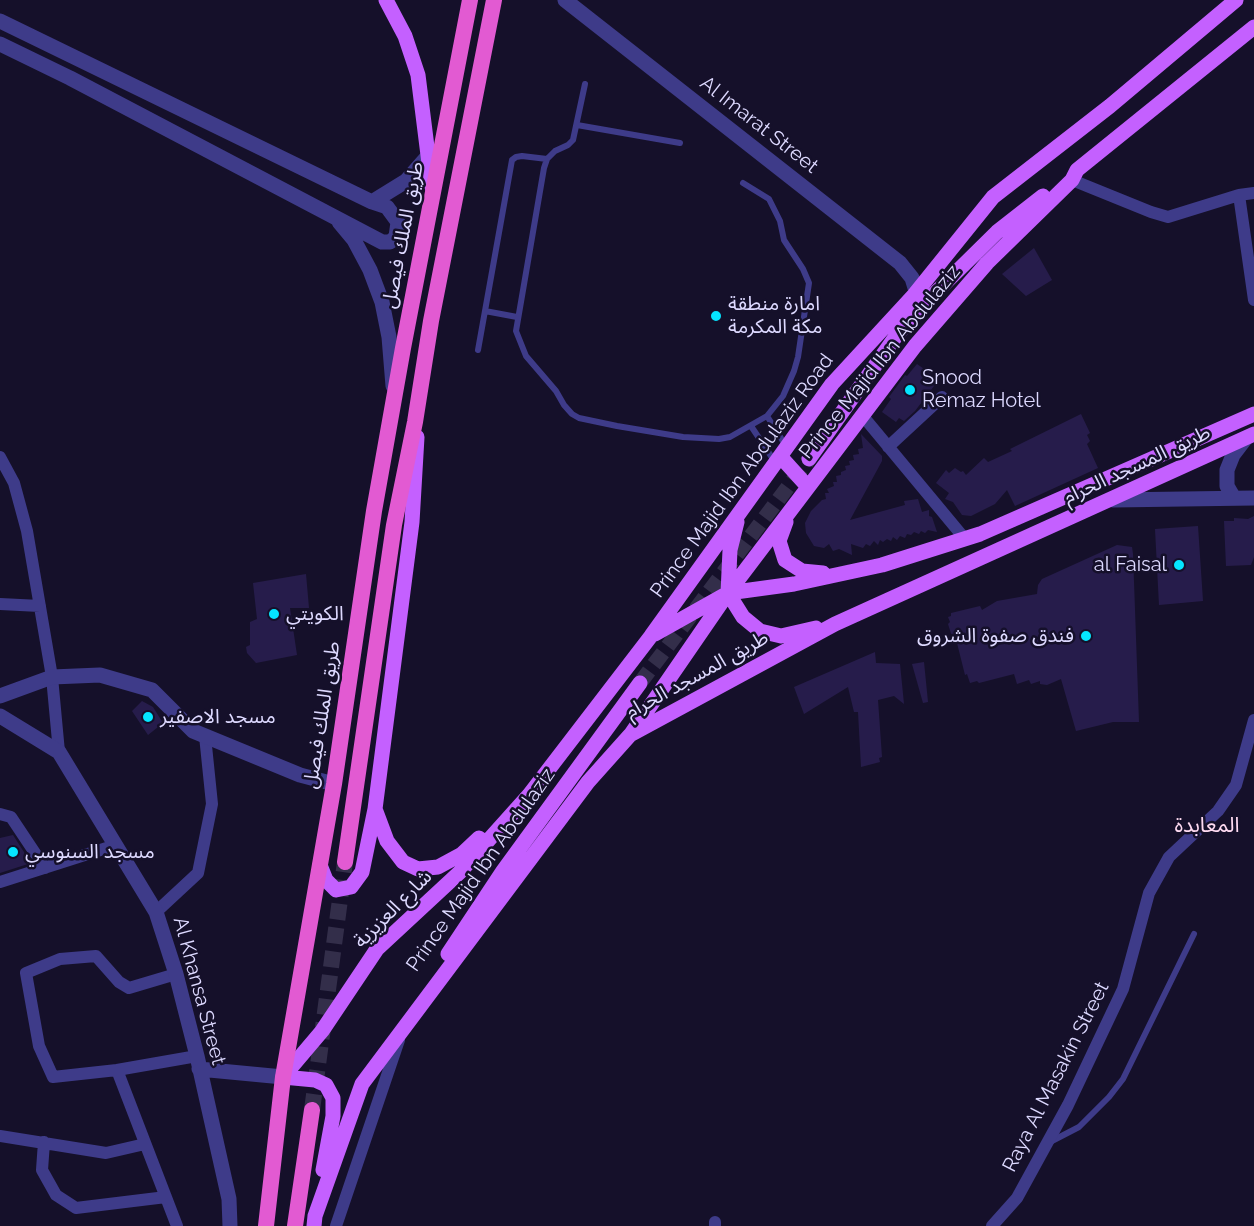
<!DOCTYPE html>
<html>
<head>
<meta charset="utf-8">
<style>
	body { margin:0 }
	canvas { display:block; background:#15102a }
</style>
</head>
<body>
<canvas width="1254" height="1226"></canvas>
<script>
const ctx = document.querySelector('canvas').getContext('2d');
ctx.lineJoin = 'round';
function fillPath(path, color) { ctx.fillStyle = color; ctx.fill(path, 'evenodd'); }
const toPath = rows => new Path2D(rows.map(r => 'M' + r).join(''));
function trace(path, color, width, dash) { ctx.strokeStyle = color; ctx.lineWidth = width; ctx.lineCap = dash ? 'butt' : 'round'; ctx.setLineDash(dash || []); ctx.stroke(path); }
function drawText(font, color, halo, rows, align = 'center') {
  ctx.font = font + ' Raleway,"Noto Sans Arabic",sans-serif'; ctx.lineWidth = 5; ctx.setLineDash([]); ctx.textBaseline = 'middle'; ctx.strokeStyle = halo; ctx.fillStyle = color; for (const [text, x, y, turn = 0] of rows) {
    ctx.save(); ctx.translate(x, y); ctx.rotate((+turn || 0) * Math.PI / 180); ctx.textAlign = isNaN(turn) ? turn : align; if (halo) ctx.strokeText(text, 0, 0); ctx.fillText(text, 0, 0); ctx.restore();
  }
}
const building = toPath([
	[1034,248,1052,280,1026,296,1002,274],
	[917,364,931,374,934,386,915,411,904,421,899,418,896,422,882,412,891,399,889,397,905,375,907,376],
	[1081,414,1090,433,1087,435,1090,441,1087,444,1098,468,1015,506,1007,490,995,504,971,516,962,515,953,502,945,499,949,493,936,483,946,470,949,473,955,468,961,472,963,471,966,475,984,458,988,462,1012,451,1010,449],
	[861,434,882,456,882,461,850,520,905,505,904,501,918,499,922,512,929,510,929,516,932,517,937,532,928,530,925,533,921,531,919,534,914,532,911,535,907,534,905,538,900,536,897,540,893,537,891,541,887,539,883,542,880,540,878,545,874,541,870,546,866,544,863,548,851,544,852,555,839,549,833,551,829,544,824,548,814,546,806,533,805,523,811,511,822,500,826,499,825,493,829,493,827,489,834,486,833,482,837,482,836,476,841,475,841,472,846,470,845,466,850,465,849,461,854,460,853,455,859,454,858,449,863,448],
	[1254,516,1254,557,1251,565,1226,566,1224,521,1234,521,1234,518,1248,519],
	[1198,526,1203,601,1159,605,1155,529],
	[1117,545,1132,547,1133,554,1139,722,1113,722,1076,731,1061,679,1047,685,1040,684,1040,681,1031,684,1029,680,1017,684,1014,674,979,683,977,681,970,683,967,674,965,675,956,639,953,640,948,624,950,622,948,617,951,616,951,613,980,606,982,610,997,601,1037,594,1038,585,1042,579],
	[306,574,309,608,290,608,297,655,256,663,247,653,246,647,250,645,250,622,257,619,253,583],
	[875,652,876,663,900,664,904,704,894,696,878,700,882,757,879,758,880,762,861,767,858,712,854,712,848,687,804,714,794,687],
	[924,662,928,702,923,703,912,664],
	[142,701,153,707,163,723,148,735,132,711],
	[13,835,31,863,0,873,0,838]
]);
const primaryTunnel = toPath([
	[640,683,809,459]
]);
const trunkTunnel = toPath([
	[312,1110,345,862]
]);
const service = toPath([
	[585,84,573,140,568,145,555,151,547,159,544,168,516,331,526,356,556,391,564,405,572,414,579,418,617,426,683,437,719,439,730,437,767,416,783,396,794,371,798,357,809,283,803,269,784,240,780,221,769,199,743,183],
	[577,125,680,143],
	[485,311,517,317],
	[478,350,512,160,516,157,522,156,547,159],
	[767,416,786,446],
	[751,426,775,462],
	[1050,1142,1079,1127,1109,1097,1123,1079,1194,934]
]);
const minor = toPath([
	[1072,180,1151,212,1168,217,1239,195,1254,193],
	[1239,195,1254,300],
	[862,415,965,539],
	[888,447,942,397],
	[0,457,14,483,27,531,52,677,59,752],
	[0,604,40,606],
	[0,814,11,817,45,868],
	[0,882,116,845],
	[156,912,198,873,212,804,205,736],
	[117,1070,53,1077,39,1046,26,973,60,959,96,956,119,982,129,988,176,974],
	[0,1136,106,1153,145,1144],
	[44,1142,42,1170,56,1195,76,1208,166,1197],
	[715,1222,715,1226],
	[177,1226,117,1070,197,1056],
	[336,1226,399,1040],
	[992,1226,1017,1198,1068,1105,1123,989,1149,893,1169,857,1218,811,1236,785,1254,720]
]);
const tertiary = toPath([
	[565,0,900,263,912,278,916,291],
	[0,21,372,202,387,207,398,222,396,237,390,242,382,242,70,78,0,44],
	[372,202,406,181,428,156],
	[339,222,354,240,370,270,382,302,389,337,393,386],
	[1234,498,1227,486,1227,470,1233,455,1246,438],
	[1113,500,1254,498],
	[0,696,52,677,100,675,152,690,193,731,300,775,334,784],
	[0,716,59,752,156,912,176,974,197,1056,229,1199,230,1226],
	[199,1069,283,1077]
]);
const primary = toPath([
	[386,0,405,36,418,75,432,187],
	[417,437,412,522,375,809,387,841,403,862,418,869,438,867,462,854,479,838],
	[780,456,808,487],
	[809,459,896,336,930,298,997,232,1043,196],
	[737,522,730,550,728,593,743,617,760,631,781,636,816,628],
	[786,522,779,541,785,560,802,571,823,573],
	[655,634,728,593,794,584,882,565,980,534,1254,414],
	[631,734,728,593,915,346,987,263,1072,180,1077,170,1254,27],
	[320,865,326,880,336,890,351,887,362,872,375,809],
	[448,954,503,871,640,683],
	[283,1077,322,1031,377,949,460,872,529,795,651,636,832,384,914,295,993,197,1110,106,1236,0],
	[283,1077,315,1080,326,1085,333,1098,333,1116,323,1170],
	[314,1226,315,1216,362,1084,588,782,630,735,835,624,1254,434]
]);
const trunk = toPath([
	[345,862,394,525,415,422,431,321,494,0],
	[266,1226,283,1077,334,784,374,511,403,348,470,0],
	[295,1226,312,1110]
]);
const markers = [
	[716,316,6,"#05e5ff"],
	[910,390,6,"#05e5ff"],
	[1179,565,6,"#05e5ff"],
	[274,614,6,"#05e5ff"],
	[1086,636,6,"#05e5ff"],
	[148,717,6,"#05e5ff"],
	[13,852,6,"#05e5ff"]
];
const streetNames = [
	["Al Imarat Street",759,125,38],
	["طريق الملك فيصل",403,235,-79],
	["Prince Majid Ibn Abdulaziz",880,362,-51],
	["طريق المسجد الحرام",1137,465,-25],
	["Prince Majid Ibn Abdulaziz Road",742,476,-54],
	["طريق المسجد الحرام",697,675,-29],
	["طريق الملك فيصل",322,715,-81],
	["Prince Majid Ibn Abdulaziz",481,870,-55],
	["شارع العزيزية",393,909,-45],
	["Al Khansa Street",199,991,75],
	["Raya Al Masakin Street",1056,1077,-63]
];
const poiNames = [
	["امارة منطقة",728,304],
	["مكة المكرمة",728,327],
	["Snood",922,378],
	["Remaz Hotel",922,401],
	["al Faisal",1167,565,"right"],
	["الكويتي",286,614],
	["فندق صفوة الشروق",1074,636,"right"],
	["مسجد الاصفير",160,717],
	["مسجد السنوسي",25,852]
];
const neighbourhoodNames = [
	["المعابدة",1207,826]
];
fillPath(building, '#261c4b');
trace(primaryTunnel, '#332e4a', 15, [15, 8]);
trace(trunkTunnel, '#332e4a', 16, [16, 8]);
trace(service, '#3e3b89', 6);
trace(minor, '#3e3b89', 12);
trace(tertiary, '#3e3b89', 15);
trace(primary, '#c460ff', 15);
trace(trunk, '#e25ad2', 16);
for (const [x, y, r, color] of markers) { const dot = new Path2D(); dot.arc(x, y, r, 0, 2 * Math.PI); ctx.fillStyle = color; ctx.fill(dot); trace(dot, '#15102a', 2); }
drawText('20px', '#ddd9ff', '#15102a', streetNames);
drawText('20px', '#ddd9ff', '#15102a', poiNames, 'left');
drawText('21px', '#ffdbf2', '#15102a', neighbourhoodNames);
</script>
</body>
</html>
